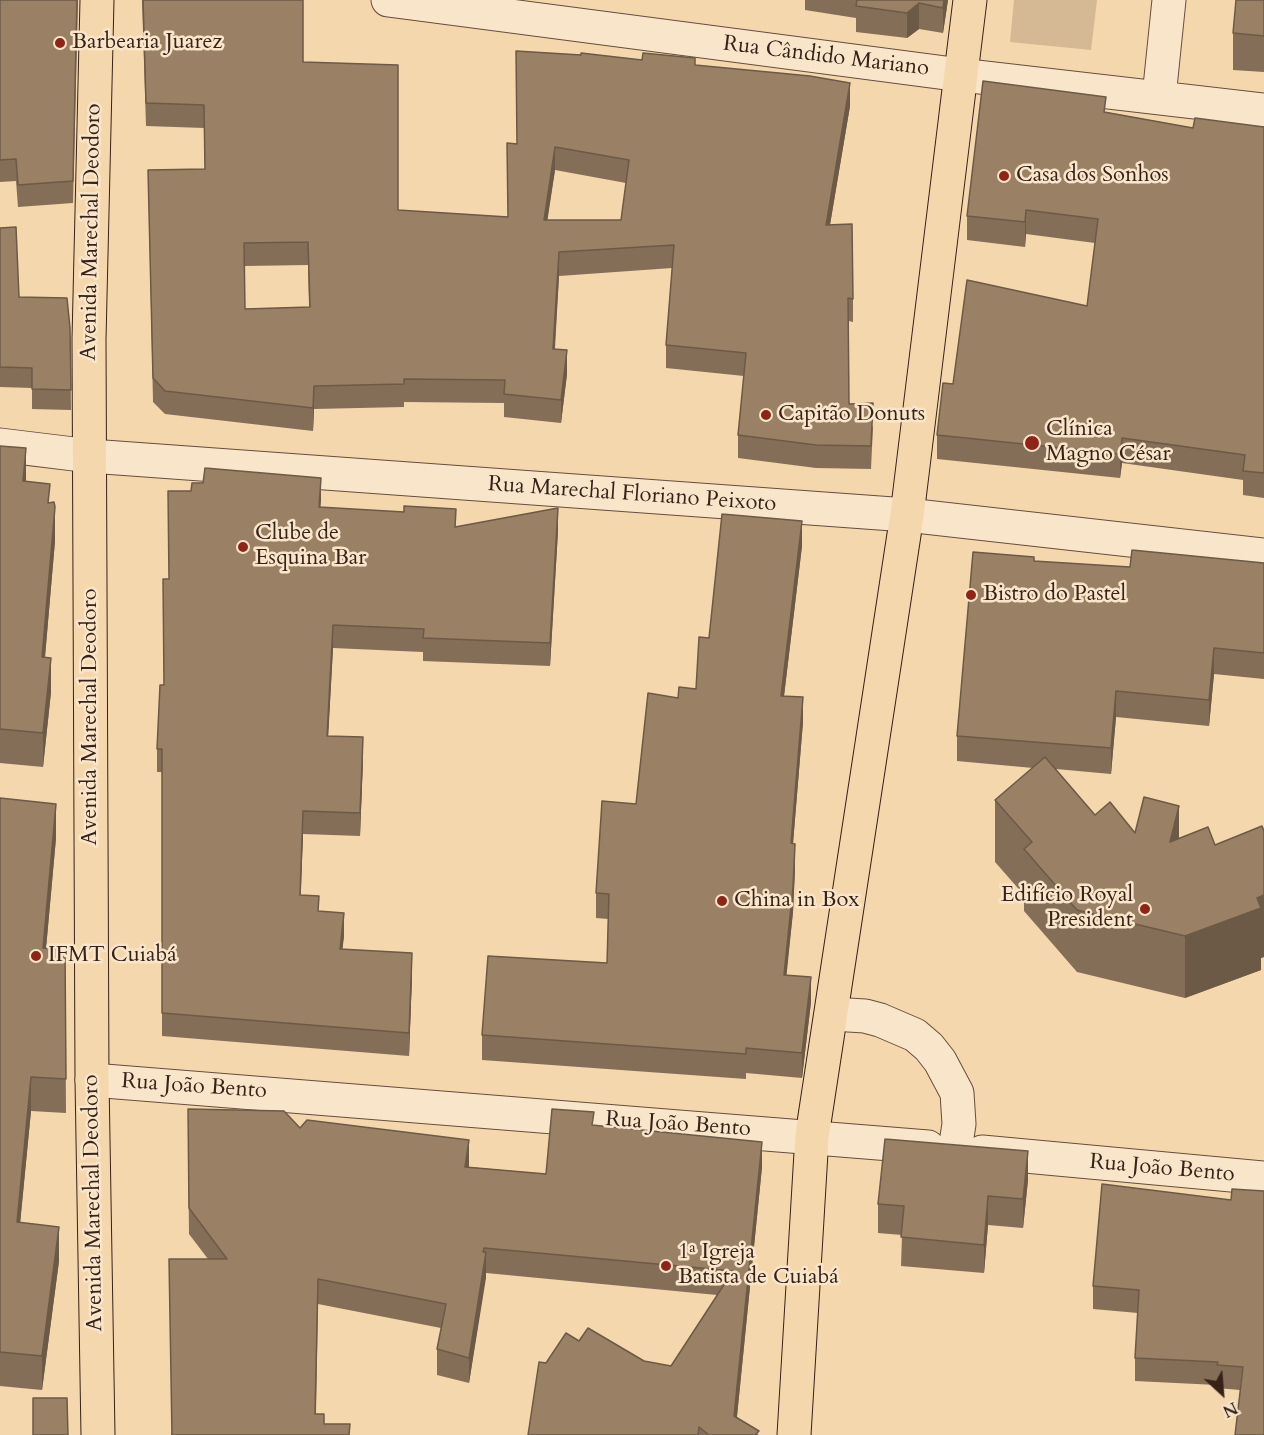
<!DOCTYPE html>
<html>
<head>
<meta charset="utf-8">
<style>
	body { margin:0 }
	#map { position:relative; width:1264px; height:1435px; overflow:hidden; background:#f5d7ad; font-family:Cardo,serif }
	canvas { display:block }
	.north { position:absolute; left:1192px; top:1363px; width:60px; height:60px; -webkit-text-stroke:4px #f8e5ca; paint-order:stroke; rotate:154deg; font-size:16px; font-weight:700; line-height:24px; text-align:center; color:#372118 }
	.north::after { content:''; display:block; margin:auto; width:21px; height:27px; background:#372118; clip-path:polygon(50% 0,100% 100%,50% 72%,0 100%) }
</style>
</head>
<body>
<div id="map">
<canvas width="1264" height="1435"></canvas>
<div class="north">N</div>
</div>
<script>
const ctx = document.querySelector('canvas').getContext('2d');
ctx.lineJoin = 'round';
function fillPath(path, color) { ctx.fillStyle = color; ctx.fill(path, 'evenodd'); }
const toPath = rows => new Path2D(rows.map(r => 'M' + r).join(''));
function trace(path, color, width, dash) { ctx.strokeStyle = color; ctx.lineWidth = width; ctx.lineCap = dash ? 'butt' : 'round'; ctx.setLineDash(dash || []); ctx.stroke(path); }
function drawText(font, color, halo, rows, align = 'center') {
  ctx.font = font + ' Cardo,serif'; ctx.lineWidth = 5; ctx.setLineDash([]); ctx.textBaseline = 'middle'; ctx.strokeStyle = halo; ctx.fillStyle = color; for (const [text, x, y, turn = 0] of rows) {
    ctx.save(); ctx.translate(x, y); ctx.rotate((+turn || 0) * Math.PI / 180); ctx.textAlign = isNaN(turn) ? turn : align; if (halo) ctx.strokeText(text, 0, 0); ctx.fillText(text, 0, 0); ctx.restore();
  }
}
const green = toPath([
	[1014,0,1097,0,1091,50,1010,42]
]);
const minor = toPath([
	[388,0,961,75,1264,110],
	[1159,97,1169,0],
	[0,445,90,456,907,515,1264,555],
	[832,1014,865,1016,880,1020,915,1035,929,1047,940,1061,957,1093,959,1124,955,1150],
	[92,1080,928,1147],
	[982,1152,1264,1178]
]);
const major = toPath([
	[97,0,89,339,92,1080,98,1435],
	[794,1435,812,1136,907,515,970,0]
]);
const wall = toPath([
	[0,0,78,0,73,203,18,207,16,181,0,182],
	[142,0,303,0,303,62,398,210,508,217,517,144,642,60,695,65,850,106,830,225,853,299,853,322,849,321,849,404,873,427,871,469,816,468,738,458,738,435,744,376,666,368,666,345,672,268,559,276,555,349,567,374,561,423,504,417,504,403,404,402,404,407,314,409,313,431,165,414,153,402,148,170,205,169,204,128,146,126],
	[555,170,626,183,621,220,547,220],
	[308,265,309,307,245,309,245,266],
	[805,0,948,0,943,33,919,29,907,38,856,32,856,18,805,10],
	[1264,0,1264,72,1233,70,1233,33],
	[1106,112,1193,128,1264,127,1264,498,1243,495,1243,480,1122,463,1120,478,937,459,937,435,953,384,1087,306,1095,243,1026,234,1025,247,967,240,967,216],
	[0,228,19,297,70,328,71,410,32,409,32,388,0,387],
	[0,446,26,482,50,503,55,541,45,657,51,692,43,767,0,763],
	[321,507,456,526,558,531,550,666,423,661,423,652,333,648,328,736,363,760,360,836,303,834,300,895,319,911,344,936,342,949,412,976,409,1056,162,1036,162,772,157,772,157,749,164,685,169,579],
	[802,546,784,696,803,722,793,843,795,869,793,912,786,975,811,1002,802,1078,746,1073,746,1079,482,1060,482,1035,607,963,608,919,596,918,596,893,636,804,678,698,696,689,709,638],
	[1034,561,1130,567,1264,563,1264,679,1214,674,1209,726,1116,717,1111,774,1056,769,1095,815,1135,833,1215,845,1264,831,1264,957,1261,958,1261,970,1185,998,1077,972,1024,911,1024,895,995,862,995,800,1033,768,957,761,957,736],
	[0,798,56,838,46,948,65,950,66,1113,31,1111,20,1222,59,1261,42,1390,0,1386],
	[594,1126,762,1167,737,1417,759,1435,528,1435,546,1363,579,1341,644,1361,671,1366,717,1295,486,1273,469,1383,437,1375,437,1349,441,1328,318,1304,316,1414,171,1435,208,1259,189,1234,188,1135,300,1128,469,1167,546,1174],
	[1028,1180,1023,1228,988,1225,984,1273,901,1266,902,1235,878,1233,878,1204],
	[1264,1191,1240,1390,1217,1388,1217,1385,1135,1381,1135,1358,1138,1313,1093,1309,1093,1286,1231,1200]
]);
const shadedWall = toPath([
	[944,0,948,0,943,33,943,8],
	[919,3,919,29,907,38,907,13],
	[850,83,850,106,826,248,826,225],
	[555,147,555,170,544,243,544,220],
	[1026,210,1026,234,1025,247,1025,222],
	[559,252,559,276,553,372,553,349],
	[567,350,567,374,561,423,561,400],
	[314,386,314,409,313,431,313,408],
	[1122,438,1122,463,1120,478,1120,454],
	[26,448,26,482,23,481],
	[321,478,321,501,319,530,319,507],
	[55,507,55,541,42,691,42,657],
	[558,508,558,531,550,666,550,643],
	[802,521,802,546,781,721,781,696],
	[333,625,333,648,327,759,327,736],
	[1214,648,1214,674,1209,726,1209,700],
	[51,658,51,692,43,767,43,733],
	[1116,691,1116,717,1111,774,1111,748],
	[803,697,803,722,791,868,791,843],
	[363,737,363,760,360,836,360,813],
	[56,804,56,838,43,982,43,948],
	[1179,806,1179,868,1170,842],
	[303,811,303,834,300,918,300,895],
	[795,844,795,869,793,912,784,1000,784,975],
	[1264,895,1264,957,1261,958,1261,970,1185,998,1185,936,1257,898],
	[344,913,344,936,340,972,340,949],
	[412,953,412,976,409,1056,409,1033],
	[811,977,811,1002,802,1078,802,1053],
	[31,1077,31,1111,17,1256,17,1222],
	[469,1140,469,1166,465,1193,465,1167],
	[762,1142,762,1167,735,1435,734,1416],
	[1028,1151,1028,1180,1023,1228,1023,1199],
	[988,1196,988,1225,984,1273,984,1245],
	[59,1227,59,1261,42,1390,42,1356],
	[486,1252,486,1278,469,1383,469,1358]
]);
const building = toPath([
	[0,0,77,0,73,181,18,185,16,159,0,160,0,0],
	[143,0,303,0,303,62,398,65,398,210,508,217,507,143,517,144,516,51,581,55,581,53,642,60,643,53,695,58,695,65,810,76,850,83,826,225,852,224,853,299,848,298,849,404,873,403,871,446,816,445,738,435,746,353,666,345,674,245,559,252,553,349,567,350,561,400,504,394,505,380,404,379,404,384,314,386,313,408,165,391,153,378,148,170,205,169,204,105,146,103,143,0],
	[555,147,629,160,621,220,544,220,555,147],
	[308,242,310,307,245,309,244,243,308,242],
	[857,0,944,0,943,8,919,3,907,13,856,6,857,0],
	[1236,0,1264,0,1264,36,1233,33,1236,0],
	[983,81,1106,97,1104,112,1193,128,1195,118,1264,127,1264,473,1243,471,1245,455,1122,438,1120,454,937,435,943,383,953,384,967,280,1087,306,1098,219,1026,210,1025,222,967,216,983,81],
	[16,227,19,297,67,298,70,328,71,390,32,389,32,368,0,367,0,228,16,227],
	[0,446,26,448,23,481,50,484,48,503,54,502,55,507,42,657,51,658,43,733,0,729,0,446],
	[205,468,321,478,319,507,404,512,404,506,456,509,455,527,558,508,550,643,423,638,424,629,333,625,327,736,363,737,360,813,303,811,300,895,319,896,318,911,344,913,340,949,412,953,409,1033,162,1013,162,749,157,749,160,685,164,685,163,579,169,579,168,491,191,491,192,483,203,483,205,468],
	[722,514,802,521,781,696,803,697,791,843,795,844,793,887,784,975,811,977,802,1053,746,1048,746,1054,482,1035,488,956,607,963,609,894,596,893,602,801,636,804,648,693,678,698,679,687,696,689,699,637,709,638,722,514],
	[1132,550,1264,563,1264,653,1214,648,1209,700,1116,691,1111,748,957,736,973,552,1034,557,1034,561,1130,567,1132,550],
	[1045,757,1095,815,1110,802,1135,833,1144,797,1179,806,1170,842,1208,827,1215,845,1262,826,1264,831,1264,895,1257,898,1261,908,1185,936,1077,910,1024,849,1032,842,995,800,1045,757],
	[0,798,56,804,43,948,65,950,66,1079,31,1077,17,1222,59,1227,42,1356,0,1352,0,798],
	[188,1109,284,1111,300,1128,307,1120,469,1140,465,1167,546,1174,552,1109,594,1112,592,1125,762,1142,734,1416,759,1431,755,1435,709,1435,699,1427,698,1435,528,1435,539,1362,546,1363,566,1333,579,1341,588,1328,644,1361,671,1366,733,1271,484,1248,483,1252,486,1252,469,1358,437,1349,446,1304,318,1279,315,1414,324,1414,324,1424,350,1424,349,1435,172,1435,169,1259,227,1259,189,1208,188,1109],
	[885,1139,1028,1151,1023,1199,988,1196,984,1245,901,1237,904,1206,878,1204,885,1139],
	[1102,1184,1231,1200,1232,1189,1264,1191,1264,1435,1235,1435,1243,1367,1217,1365,1218,1362,1135,1358,1139,1290,1093,1286,1102,1184],
	[33,1398,67,1398,68,1435,33,1435,33,1398]
]);
const markers = [
	[60,43,6,"#8f2418"],
	[1004,176,6,"#8f2418"],
	[766,415,6,"#8f2418"],
	[1032,443,8,"#8f2418"],
	[243,547,6,"#8f2418"],
	[971,595,6,"#8f2418"],
	[722,901,6,"#8f2418"],
	[1145,909,6,"#8f2418"],
	[36,956,6,"#8f2418"],
	[666,1266,6,"#8f2418"]
];
const poiNames = [
	["Barbearia Juarez",72,43],
	["Casa dos Sonhos",1016,176],
	["Capitão Donuts",778,415],
	["Clínica",1046,430],
	["Magno César",1046,455],
	["Clube de",255,534],
	["Esquina Bar",255,559],
	["Bistro do Pastel",983,595],
	["Edifício Royal",1133,896,"right"],
	["President",1133,921,"right"],
	["China in Box",734,901],
	["IFMT Cuiabá",48,956],
	["1ª Igreja",678,1253],
	["Batista de Cuiabá",678,1278]
];
const streetNames = [
	["Rua Cândido Mariano",826,57,7],
	["Avenida Marechal Deodoro",92,232,-89],
	["Rua Marechal Floriano Peixoto",632,495,4],
	["Avenida Marechal Deodoro",91,717,-90],
	["Rua João Bento",194,1087,4],
	["Rua João Bento",678,1125,4],
	["Rua João Bento",1162,1169,5],
	["Avenida Marechal Deodoro",94,1203,-91]
];
fillPath(green, '#d5b894');
trace(minor, '#664e3d', 35);
trace(major, '#372118', 35);
trace(minor, '#f8e5ca', 33);
trace(major, '#f5d7ad', 33);
fillPath(wall, '#846e57');
fillPath(shadedWall, '#6c5a47');
fillPath(building, '#9a8065');
trace(building, '#6c5a47', 1.5);
for (const [x, y, r, color] of markers) { const dot = new Path2D(); dot.arc(x, y, r, 0, 2 * Math.PI); ctx.fillStyle = color; ctx.fill(dot); trace(dot, '#f8e5ca', 2); }
drawText('22px', '#372118', '#f8e5ca', poiNames, 'left');
drawText('22px', '#372118', '#f8e5ca', streetNames);
</script>
</body>
</html>
